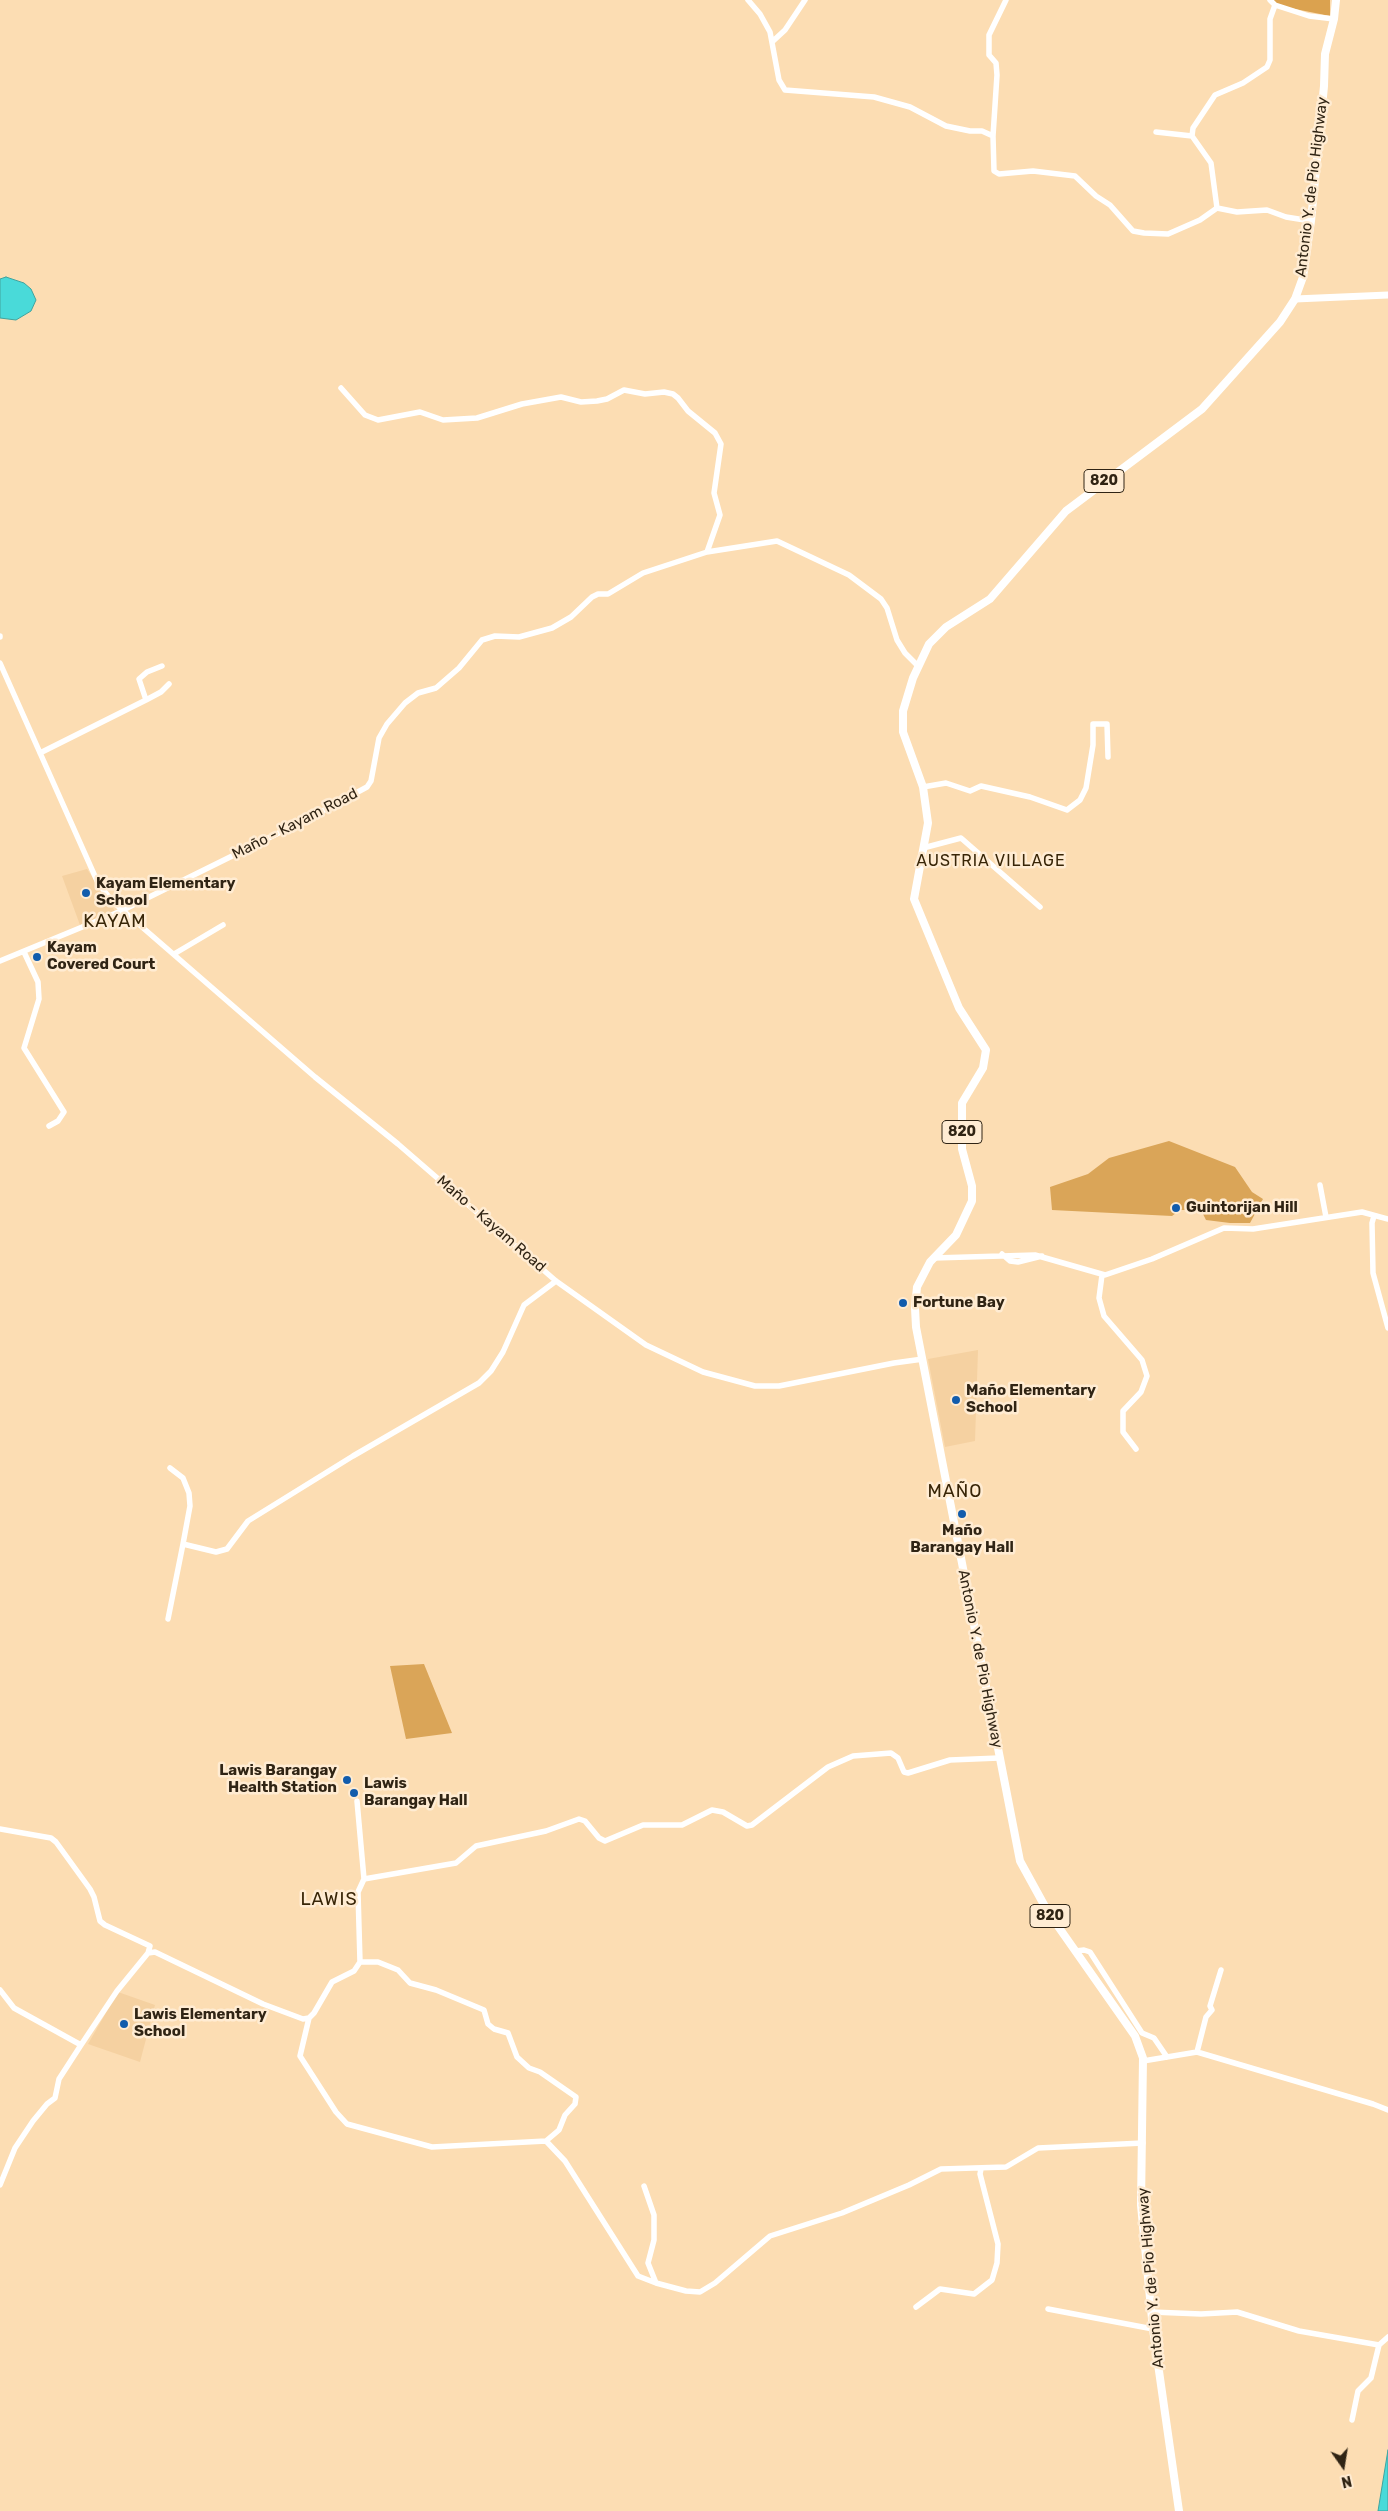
<!DOCTYPE html>
<html>
<head>
<meta charset="utf-8">
<style>
	body { margin:0 }
	#map { position:relative; width:1388px; height:2511px; overflow:hidden; background:#fcddb3; font-family:Rubik,sans-serif }
	canvas { display:block }
	.north { position:absolute; left:1318px; top:2441px; width:50px; height:50px; -webkit-text-stroke:4px #ffecd3; paint-order:stroke; rotate:167deg; font-size:14px; font-weight:700; line-height:20px; text-align:center; color:#302414 }
	.north::after { content:''; display:block; margin:auto; width:18px; height:22px; background:#302414; clip-path:polygon(50% 0,100% 100%,50% 72%,0 100%) }
</style>
</head>
<body>
<div id="map">
<canvas width="1388" height="2511"></canvas>
<div class="north">N</div>
</div>
<script>
const ctx = document.querySelector('canvas').getContext('2d');
ctx.lineJoin = 'round';
function fillPath(path, color) { ctx.fillStyle = color; ctx.fill(path, 'evenodd'); }
const toPath = rows => new Path2D(rows.map(r => 'M' + r).join(''));
function trace(path, color, width, dash) { ctx.strokeStyle = color; ctx.lineWidth = width; ctx.lineCap = dash ? 'butt' : 'round'; ctx.setLineDash(dash || []); ctx.stroke(path); }
function drawText(font, color, halo, rows, align = 'center') {
  ctx.font = font + ' Rubik,sans-serif'; ctx.lineWidth = 5; ctx.setLineDash([]); ctx.textBaseline = 'middle'; ctx.strokeStyle = halo; ctx.fillStyle = color; for (const [text, x, y, turn = 0] of rows) {
    ctx.save(); ctx.translate(x, y); ctx.rotate((+turn || 0) * Math.PI / 180); ctx.textAlign = isNaN(turn) ? turn : align; if (halo) ctx.strokeText(text, 0, 0); ctx.fillText(text, 0, 0); ctx.restore();
  }
}
const built = toPath([
	[87,869,115,911,80,925,62,876],
	[978,1350,975,1441,945,1447,928,1359],
	[118,1992,155,2005,140,2062,88,2044]
]);
const green = toPath([
	[1169,1141,1235,1167,1252,1192,1263,1199,1250,1223,1230,1223,1206,1220,1203,1214,1193,1210,1180,1210,1172,1216,1052,1210,1050,1187,1088,1174,1109,1158],
	[424,1664,452,1733,406,1739,390,1666]
]);
const forest = toPath([
	[1270,0,1330,0,1330,16,1275,5]
]);
const water = toPath([
	[6,277,24,283,31,289,36,300,31,311,16,320,0,318,0,279,6,277],
	[1388,2450,1388,2511,1378,2511,1387,2456,1388,2450]
]);
const minor = toPath([
	[748,0,760,14,770,32,779,80,785,90,874,97,910,107,946,126,970,131,982,131,993,136],
	[1006,0,989,35,989,55,996,63,997,75,993,136,994,171,999,174,1033,171,1075,176,1096,196,1110,205,1133,231,1144,233,1168,234,1200,220,1217,208,1237,212,1267,210,1286,217,1311,221],
	[1270,0,1275,5,1309,16,1334,19],
	[772,42,785,30,805,0],
	[1156,132,1192,136],
	[1217,208,1211,163,1192,136,1193,128,1215,95,1243,83,1267,67,1270,60,1270,19,1275,5],
	[341,388,365,415,378,420,420,412,443,420,477,418,522,404,561,397,581,402,597,401,607,399,624,390,645,394,664,392,673,394,678,398,688,411,715,433,721,444,714,493,720,515,707,552],
	[0,636,0,637],
	[0,663,98,883,112,901,315,1077,398,1144,556,1281,646,1345,703,1372,755,1386,779,1386,894,1363,923,1359],
	[146,700,161,692,169,684],
	[40,753,146,700,139,679,147,672,162,666],
	[923,787,946,783,970,791,981,786,1030,797,1067,810,1080,800,1086,788,1093,745,1093,724,1107,724,1108,757],
	[923,848,961,838,1040,907],
	[24,952,38,982,39,999,24,1048,64,1112,58,1121,49,1126],
	[174,954,223,925],
	[0,961,121,911,317,814,367,787,371,781,379,738,387,724,405,703,418,693,436,688,459,668,482,640,495,636,519,637,552,628,571,617,592,597,598,594,608,594,643,573,707,552,777,541,849,575,881,599,887,608,897,640,905,653,918,666],
	[1320,1185,1326,1217],
	[1374,1216,1372,1223,1373,1273,1388,1328],
	[1002,1254,1010,1261,1018,1262,1042,1256],
	[934,1258,1035,1255,1105,1275,1152,1259,1224,1228,1253,1229,1362,1212,1388,1219],
	[1102,1275,1099,1298,1104,1316,1142,1360,1147,1376,1141,1392,1123,1411,1123,1432,1136,1449],
	[170,1468,183,1478,189,1493,190,1506,183,1544,216,1552,227,1549,248,1521,353,1456,479,1383,491,1371,503,1352,524,1305,556,1281],
	[168,1619,183,1544],
	[357,1801,364,1879],
	[0,1829,51,1838,56,1842,90,1889,94,1897,100,1921,105,1925,150,1946,148,1953],
	[1076,1951,1084,1950,1090,1952,1142,2033,1154,2038,1167,2057],
	[360,1962,378,1962,398,1970,410,1983,436,1990,484,2010,488,2024,494,2029,508,2033,517,2057,529,2068,540,2072,576,2097,575,2104,565,2115,559,2130,546,2141],
	[1221,1970,1210,2006,1212,2010,1206,2017,1197,2052,1373,2104,1388,2110],
	[0,1990,14,2008,81,2045],
	[309,2018,300,2056,336,2112,347,2124,432,2147,546,2141,565,2161,638,2276,656,2283],
	[1143,2061,1197,2052],
	[0,2185,15,2148,33,2121,47,2104,55,2098,59,2079,81,2045,117,1991,148,1953,155,1952,263,2004,303,2019,309,2018,314,2013,332,1982,354,1971,360,1962,358,1892,364,1879,456,1863,476,1846,546,1831,579,1819,585,1821,599,1838,605,1841,643,1825,682,1825,712,1810,723,1812,747,1826,752,1825,828,1767,853,1756,891,1753,898,1758,904,1772,908,1773,950,1760,999,1758],
	[644,2186,654,2215,654,2240,648,2263,656,2283,686,2291,700,2292,715,2283,770,2236,842,2213,909,2185,941,2169,1006,2167,1038,2148,1143,2143],
	[916,2307,940,2289,974,2294,992,2280,997,2263,998,2244,980,2174,981,2169],
	[1048,2309,1153,2329],
	[1152,2312,1201,2314,1237,2312,1299,2331,1379,2345],
	[1352,2420,1358,2391,1371,2378,1379,2345,1388,2337]
]);
const major = toPath([
	[1295,299,1388,295]
]);
const highway = toPath([
	[1179,2511,1153,2329,1141,2205,1143,2058,1135,2036,1048,1912,1020,1861,916,1327,915,1308,917,1287,930,1262,956,1235,972,1201,972,1186,962,1149,962,1103,983,1068,986,1050,959,1008,914,899,928,823,923,787,903,732,903,711,913,678,929,644,946,627,990,599,1066,511,1202,409,1280,322,1295,299,1303,277,1311,221,1324,86,1325,54,1334,19,1336,0]
]);
const markers = [
	[86,893,5,"#125cac"],
	[37,957,5,"#125cac"],
	[1176,1208,5,"#125cac"],
	[903,1303,5,"#125cac"],
	[956,1400,5,"#125cac"],
	[962,1514,5,"#125cac"],
	[347,1780,5,"#125cac"],
	[354,1793,5,"#125cac"],
	[124,2024,5,"#125cac"]
];
const shields = [
	[1104,481,40],
	[962,1132,40],
	[1050,1916,40]
];
const shieldNames = [
	["820",1104,481],
	["820",962,1132],
	["820",1050,1916]
];
const streetNames = [
	["Antonio Y. de Pio Highway",1312,187,-83],
	["Maño - Kayam Road",295,824,-27],
	["Maño - Kayam Road",491,1224,41],
	["Antonio Y. de Pio Highway",980,1659,79],
	["Antonio Y. de Pio Highway",1151,2278,-95]
];
const poiNames = [
	["Kayam Elementary",96,884],
	["School",96,901],
	["Kayam",47,948],
	["Covered Court",47,965],
	["Guintorijan Hill",1186,1208],
	["Fortune Bay",913,1303],
	["Maño Elementary",966,1391],
	["School",966,1408],
	["Maño",962,1531,"center"],
	["Barangay Hall",962,1548,"center"],
	["Lawis Barangay",337,1771,"right"],
	["Health Station",337,1788,"right"],
	["Lawis",364,1784],
	["Barangay Hall",364,1801],
	["Lawis Elementary",134,2015],
	["School",134,2032]
];
const neighbourhoodNames = [
	["AUSTRIA VILLAGE",991,861]
];
const quarterNames = [
	["KAYAM",115,922],
	["MAÑO",955,1492],
	["LAWIS",329,1900]
];
fillPath(built, '#f5d1a1');
fillPath(green, '#daa558');
fillPath(forest, '#dba24f');
fillPath(water, '#49dad9');
trace(water, '#42a39e', 1);
trace(minor, '#fff', 5.5);
trace(major, '#fff', 7);
trace(highway, '#fff', 8);
for (const [x, y, r, color] of markers) { const dot = new Path2D(); dot.arc(x, y, r, 0, 2 * Math.PI); ctx.fillStyle = color; ctx.fill(dot); trace(dot, '#ffecd3', 2); }
for (const [x, y, w] of shields) { const box = new Path2D(); box.roundRect(x - w / 2, y - 11.5, w, 23, 4); ctx.fillStyle = '#ffecd3'; ctx.fill(box); trace(box, '#302414', 1); }
drawText('bold 14px', '#302414', null, shieldNames);
drawText('15px', '#302414', '#ffecd3', streetNames);
drawText('bold 15px', '#302414', '#ffecd3', poiNames, 'left');
ctx.letterSpacing = '1px';
drawText('16px', '#382507', '#ffecd3', neighbourhoodNames);
ctx.letterSpacing = '0px';
ctx.letterSpacing = '1px';
drawText('18px', '#382507', '#ffecd3', quarterNames);
ctx.letterSpacing = '0px';
</script>
</body>
</html>
